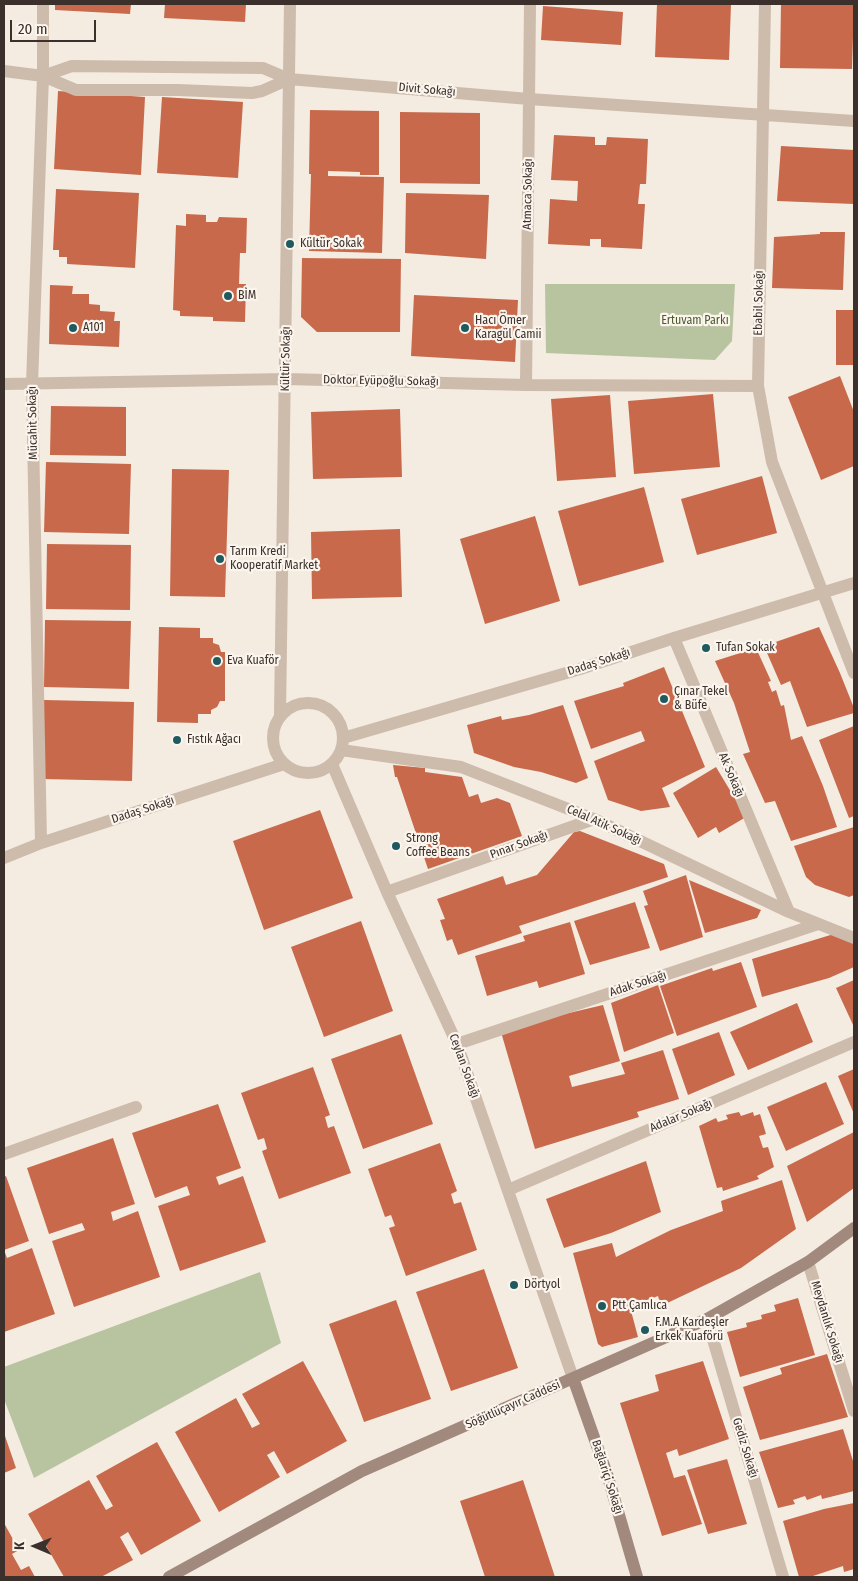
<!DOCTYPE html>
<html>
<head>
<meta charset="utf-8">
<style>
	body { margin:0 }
	#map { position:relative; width:858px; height:1581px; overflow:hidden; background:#f4ebe1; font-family:"Fira Sans Condensed",sans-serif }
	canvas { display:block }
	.frame { position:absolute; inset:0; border:5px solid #3b302b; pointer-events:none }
	.north { position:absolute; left:10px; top:1521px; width:50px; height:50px; -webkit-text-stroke:4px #fbf5ee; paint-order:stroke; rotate:271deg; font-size:14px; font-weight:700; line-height:20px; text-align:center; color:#3b302b }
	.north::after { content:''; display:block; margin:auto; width:18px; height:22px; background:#3b302b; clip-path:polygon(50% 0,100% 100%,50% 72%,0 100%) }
	.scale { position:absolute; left:10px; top:20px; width:86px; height:22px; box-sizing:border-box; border:2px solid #3b302b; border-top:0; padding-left:6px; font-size:15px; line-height:18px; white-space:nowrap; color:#3b302b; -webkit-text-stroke:4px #fbf5ee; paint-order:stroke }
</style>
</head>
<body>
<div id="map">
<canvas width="858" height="1581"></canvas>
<div class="frame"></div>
<div class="north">K</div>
<div class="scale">20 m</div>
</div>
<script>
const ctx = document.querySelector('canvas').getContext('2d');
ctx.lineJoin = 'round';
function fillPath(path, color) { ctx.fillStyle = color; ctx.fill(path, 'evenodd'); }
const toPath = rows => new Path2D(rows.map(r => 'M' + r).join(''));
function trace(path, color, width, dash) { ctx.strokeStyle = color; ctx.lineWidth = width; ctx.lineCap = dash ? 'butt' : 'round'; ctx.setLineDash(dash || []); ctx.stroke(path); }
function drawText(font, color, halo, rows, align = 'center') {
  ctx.font = font + ' "Fira Sans Condensed",sans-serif'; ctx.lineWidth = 4.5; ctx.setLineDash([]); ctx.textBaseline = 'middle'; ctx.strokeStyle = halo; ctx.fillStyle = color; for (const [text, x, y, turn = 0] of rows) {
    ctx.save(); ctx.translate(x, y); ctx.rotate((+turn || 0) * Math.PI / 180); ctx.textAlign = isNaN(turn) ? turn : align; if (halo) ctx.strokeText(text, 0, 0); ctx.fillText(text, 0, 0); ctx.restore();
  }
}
const green = toPath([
	[545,284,735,284,732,341,715,360,546,353],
	[260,1272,281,1343,34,1478,4,1399,4,1367]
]);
const building = toPath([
	[55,4,131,4,130,14,55,10],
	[165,4,246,4,245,22,164,18],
	[657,4,731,4,729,60,655,57],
	[781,4,854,4,852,69,780,68],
	[543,6,623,12,621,45,541,40],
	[58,91,145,97,141,175,54,169],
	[162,97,243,102,238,178,157,173],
	[310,110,379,111,379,175,360,175,360,172,328,171,328,176,384,177,382,253,309,251,311,174,309,174],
	[400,112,480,113,480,184,400,183],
	[554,135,595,137,595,145,606,145,607,137,648,139,646,184,640,184,638,204,645,204,642,249,601,247,601,239,590,239,590,246,548,244,550,199,577,201,578,181,551,180],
	[781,146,854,150,854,204,777,201],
	[56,189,139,193,135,268,67,264,67,257,59,257,59,250,53,250],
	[406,193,489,195,486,259,405,253],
	[186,214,206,215,206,222,217,222,219,217,247,218,246,253,240,253,239,284,246,284,245,322,213,321,213,317,180,316,180,311,173,310,176,225,186,226],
	[820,232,845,232,843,290,772,288,774,237,820,234],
	[302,258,401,259,400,332,317,332,301,317],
	[50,285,73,286,72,294,89,294,89,304,100,305,100,311,115,312,114,321,120,321,119,347,49,344],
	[414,295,518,300,515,362,411,356],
	[836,310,854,310,854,365,836,365],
	[840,376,854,412,854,466,821,480,788,397],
	[713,394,720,467,634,474,628,401],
	[610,395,616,477,557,481,551,399],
	[51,406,126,407,126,456,50,455],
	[400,409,402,477,313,479,311,412],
	[46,462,131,464,129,534,44,532],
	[172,469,229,470,225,597,170,596],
	[762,476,777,533,697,555,681,499],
	[644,487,664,562,579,586,558,511],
	[535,516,560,601,485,624,460,539],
	[400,529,402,597,312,599,311,532],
	[47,544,131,545,130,610,46,609],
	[45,620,131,621,129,689,44,687],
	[159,627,200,628,200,638,213,638,213,643,219,645,221,652,225,652,225,701,220,701,217,707,211,710,211,714,198,714,198,723,157,722],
	[819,627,840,673,854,708,854,713,807,727,790,681,781,685,764,646],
	[756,648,771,681,768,682,772,692,776,690,781,706,784,705,791,740,802,736,823,786,837,827,791,841,775,801,765,803,743,754,750,752,734,703,715,661],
	[664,667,705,767,662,788,670,807,641,811,608,800,594,761,645,741,641,731,591,749,574,701,624,686,623,683],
	[44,700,134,702,132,781,42,779],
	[563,705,588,778,576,783,541,772,514,767,474,753,467,725,501,716,502,720,529,715],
	[854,726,854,816,849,818,819,740],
	[393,765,425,768,425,772,462,777,469,797,478,794,481,803,497,798,510,803,522,836,428,869,397,777,395,777],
	[716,767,746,817,719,833,716,827,698,838,673,793],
	[320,810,353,898,264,930,233,841],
	[854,827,854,895,849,897,815,885,806,877,794,846],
	[580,831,664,864,668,877,519,926,522,933,458,955,452,939,447,941,440,920,445,919,437,899,503,876,506,885,537,875,574,832],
	[686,875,703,937,660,951,644,906,648,905,643,891],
	[689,880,761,910,757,918,705,933],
	[635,902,650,948,590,965,574,921],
	[361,921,393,1011,324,1037,291,947],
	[570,922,585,974,539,988,537,981,487,996,475,956,525,941,523,936],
	[837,933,854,941,854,967,829,978,762,997,752,959],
	[741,962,757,1007,677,1036,660,986,712,968,713,971],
	[854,980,854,1027,836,988],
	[658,985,674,1033,624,1052,611,1003],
	[797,1003,813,1042,748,1070,730,1032],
	[603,1005,620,1061,569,1076,572,1087,625,1074,621,1063,663,1050,679,1099,637,1112,639,1117,535,1149,501,1032,552,1017],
	[719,1032,735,1075,688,1095,672,1049],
	[401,1034,433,1124,363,1149,331,1059],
	[313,1067,330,1115,325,1117,328,1128,334,1126,351,1173,279,1199,262,1151,267,1149,264,1138,258,1140,241,1093],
	[854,1069,854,1114,838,1076],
	[826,1082,844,1124,786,1151,767,1107],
	[218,1104,241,1168,216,1177,219,1185,243,1176,266,1242,180,1271,158,1206,190,1195,187,1186,155,1198,132,1133],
	[739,1112,741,1116,753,1112,754,1116,760,1114,766,1134,759,1136,763,1148,768,1147,774,1167,757,1176,759,1179,723,1191,722,1187,717,1188,699,1126,716,1118,718,1122,728,1119,726,1115],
	[854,1132,854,1188,807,1222,787,1166],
	[113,1138,135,1204,111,1212,113,1221,138,1211,160,1277,74,1307,52,1241,85,1230,82,1223,49,1234,27,1168],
	[440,1143,457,1191,451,1194,454,1204,461,1202,477,1250,406,1276,389,1228,395,1226,391,1215,385,1217,368,1169],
	[646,1161,661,1212,611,1233,564,1248,546,1199],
	[6,1176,29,1241,4,1250,4,1177],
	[782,1180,796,1229,741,1268,661,1306,658,1296,630,1307,638,1337,602,1347,598,1344,573,1253,612,1243,616,1257,671,1230,723,1211,721,1201],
	[32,1248,55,1314,4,1332,4,1250,7,1258],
	[484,1269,518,1368,451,1391,416,1292],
	[798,1298,815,1355,740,1377,727,1332,747,1327,746,1323,762,1319,761,1315,776,1311,774,1305],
	[396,1300,431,1399,364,1422,329,1324],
	[827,1354,848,1417,760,1440,743,1387,782,1374,780,1368],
	[303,1361,347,1441,287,1474,274,1451,267,1455,280,1477,219,1512,175,1432,236,1398,252,1428,260,1424,242,1394],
	[703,1361,729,1439,679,1456,677,1449,666,1453,674,1478,685,1475,702,1524,662,1536,620,1403,659,1391,655,1375],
	[843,1429,854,1464,854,1491,822,1499,821,1495,807,1500,805,1496,793,1500,795,1504,778,1508,759,1452],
	[4,1433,16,1468,4,1473],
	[157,1442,201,1521,141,1555,128,1532,120,1537,133,1560,101,1577,64,1577,28,1514,89,1480,106,1510,113,1506,96,1476],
	[727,1459,747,1524,708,1534,687,1470],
	[523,1480,555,1577,485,1577,460,1501],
	[854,1503,854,1569,844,1572,843,1566,810,1577,799,1577,783,1521,824,1509],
	[4,1523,19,1550,12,1554,21,1570,29,1566,35,1577,4,1577]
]);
const lane = toPath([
	[4,1154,136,1107]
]);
const street = toPath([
	[765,4,758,386,772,462,854,673],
	[4,71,43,76,72,66,263,68,289,79,529,99,854,121],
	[43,76,76,90,178,90,252,93,262,91,289,79],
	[4,384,286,379,526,385,758,386],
	[526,385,530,4],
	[674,638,789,912],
	'273 738a35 35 0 1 1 70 0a35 35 0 1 1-70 0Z',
	[280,715,290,4],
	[343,738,580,669,674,638,854,583],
	[341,750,461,767,594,819,789,912,854,938],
	[332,764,387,892,457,1044,573,1378],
	[41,843,32,384,43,76,43,4],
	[4,858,41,843,284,764],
	[387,892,594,819],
	[457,1044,818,924],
	[508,1190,854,1042],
	[808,1262,854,1411],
	[707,1319,783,1577]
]);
const secondary = toPath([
	[573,1378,608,1477,637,1577],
	[169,1577,362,1471,707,1319,808,1262,854,1228]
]);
const markers = [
	[290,244,5,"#1f5a5e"],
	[228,296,5,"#1f5a5e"],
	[73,328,5,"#1f5a5e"],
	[465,328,5,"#1f5a5e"],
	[220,559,5,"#1f5a5e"],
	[706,648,5,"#1f5a5e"],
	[217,661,5,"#1f5a5e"],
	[664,699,5,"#1f5a5e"],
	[177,740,5,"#1f5a5e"],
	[396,846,5,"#1f5a5e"],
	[514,1285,5,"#1f5a5e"],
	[602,1306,5,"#1f5a5e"],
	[645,1330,5,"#1f5a5e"]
];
const streetNames = [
	["Divit Sokağı",427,90,5],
	["Atmaca Sokağı",528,194,-89],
	["Ebabil Sokağı",759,303,-89],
	["Kültür Sokağı",286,359,-89],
	["Doktor Eyüpoğlu Sokağı",381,381,1],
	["Mücahit Sokağı",33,423,-91],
	["Dadaş Sokağı",599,662,-18],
	["Ak Sokağı",731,775,67],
	["Dadaş Sokağı",143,810,-18],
	["Celal Atik Sokağı",604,825,24],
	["Pınar Sokağı",519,845,-20],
	["Adak Sokağı",638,984,-18],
	["Ceylan Sokağı",464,1066,70],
	["Adalar Sokağı",681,1116,-23],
	["Meydanlık Sokağı",827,1322,73],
	["Söğütlüçayır Caddesi",513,1405,-24],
	["Gediz Sokağı",745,1448,73],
	["Bağlariçi Sokağı",607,1477,72]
];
const poiNames = [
	["Kültür Sokak",300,244],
	["BİM",238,296],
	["Hacı Ömer",475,321],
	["Karagül Camii",475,335],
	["A101",83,328],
	["Tarım Kredi",230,552],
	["Kooperatif Market",230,566],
	["Tufan Sokak",716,648],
	["Eva Kuaför",227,661],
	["Çınar Tekel",674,692],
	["& Büfe",674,706],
	["Fıstık Ağacı",187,740],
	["Strong",406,839],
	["Coffee Beans",406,853],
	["Dörtyol",524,1285],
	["Ptt Çamlıca",612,1306],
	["F.M.A Kardeşler",655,1323],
	["Erkek Kuaförü",655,1337]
];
const parkNames = [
	["Ertuvam Parkı",695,321]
];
fillPath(green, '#b8c4a0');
fillPath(building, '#c8694b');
trace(lane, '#cdbbac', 12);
trace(street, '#cdbbac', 12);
trace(secondary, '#a18a7d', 12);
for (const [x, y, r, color] of markers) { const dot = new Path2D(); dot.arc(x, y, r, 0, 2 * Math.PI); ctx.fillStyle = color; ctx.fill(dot); trace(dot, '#fbf5ee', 2); }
drawText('12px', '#3b302b', '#fbf5ee', streetNames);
drawText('12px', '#3b302b', '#fbf5ee', poiNames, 'left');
drawText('12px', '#4a5a2e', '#fbf5ee', parkNames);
</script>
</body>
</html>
